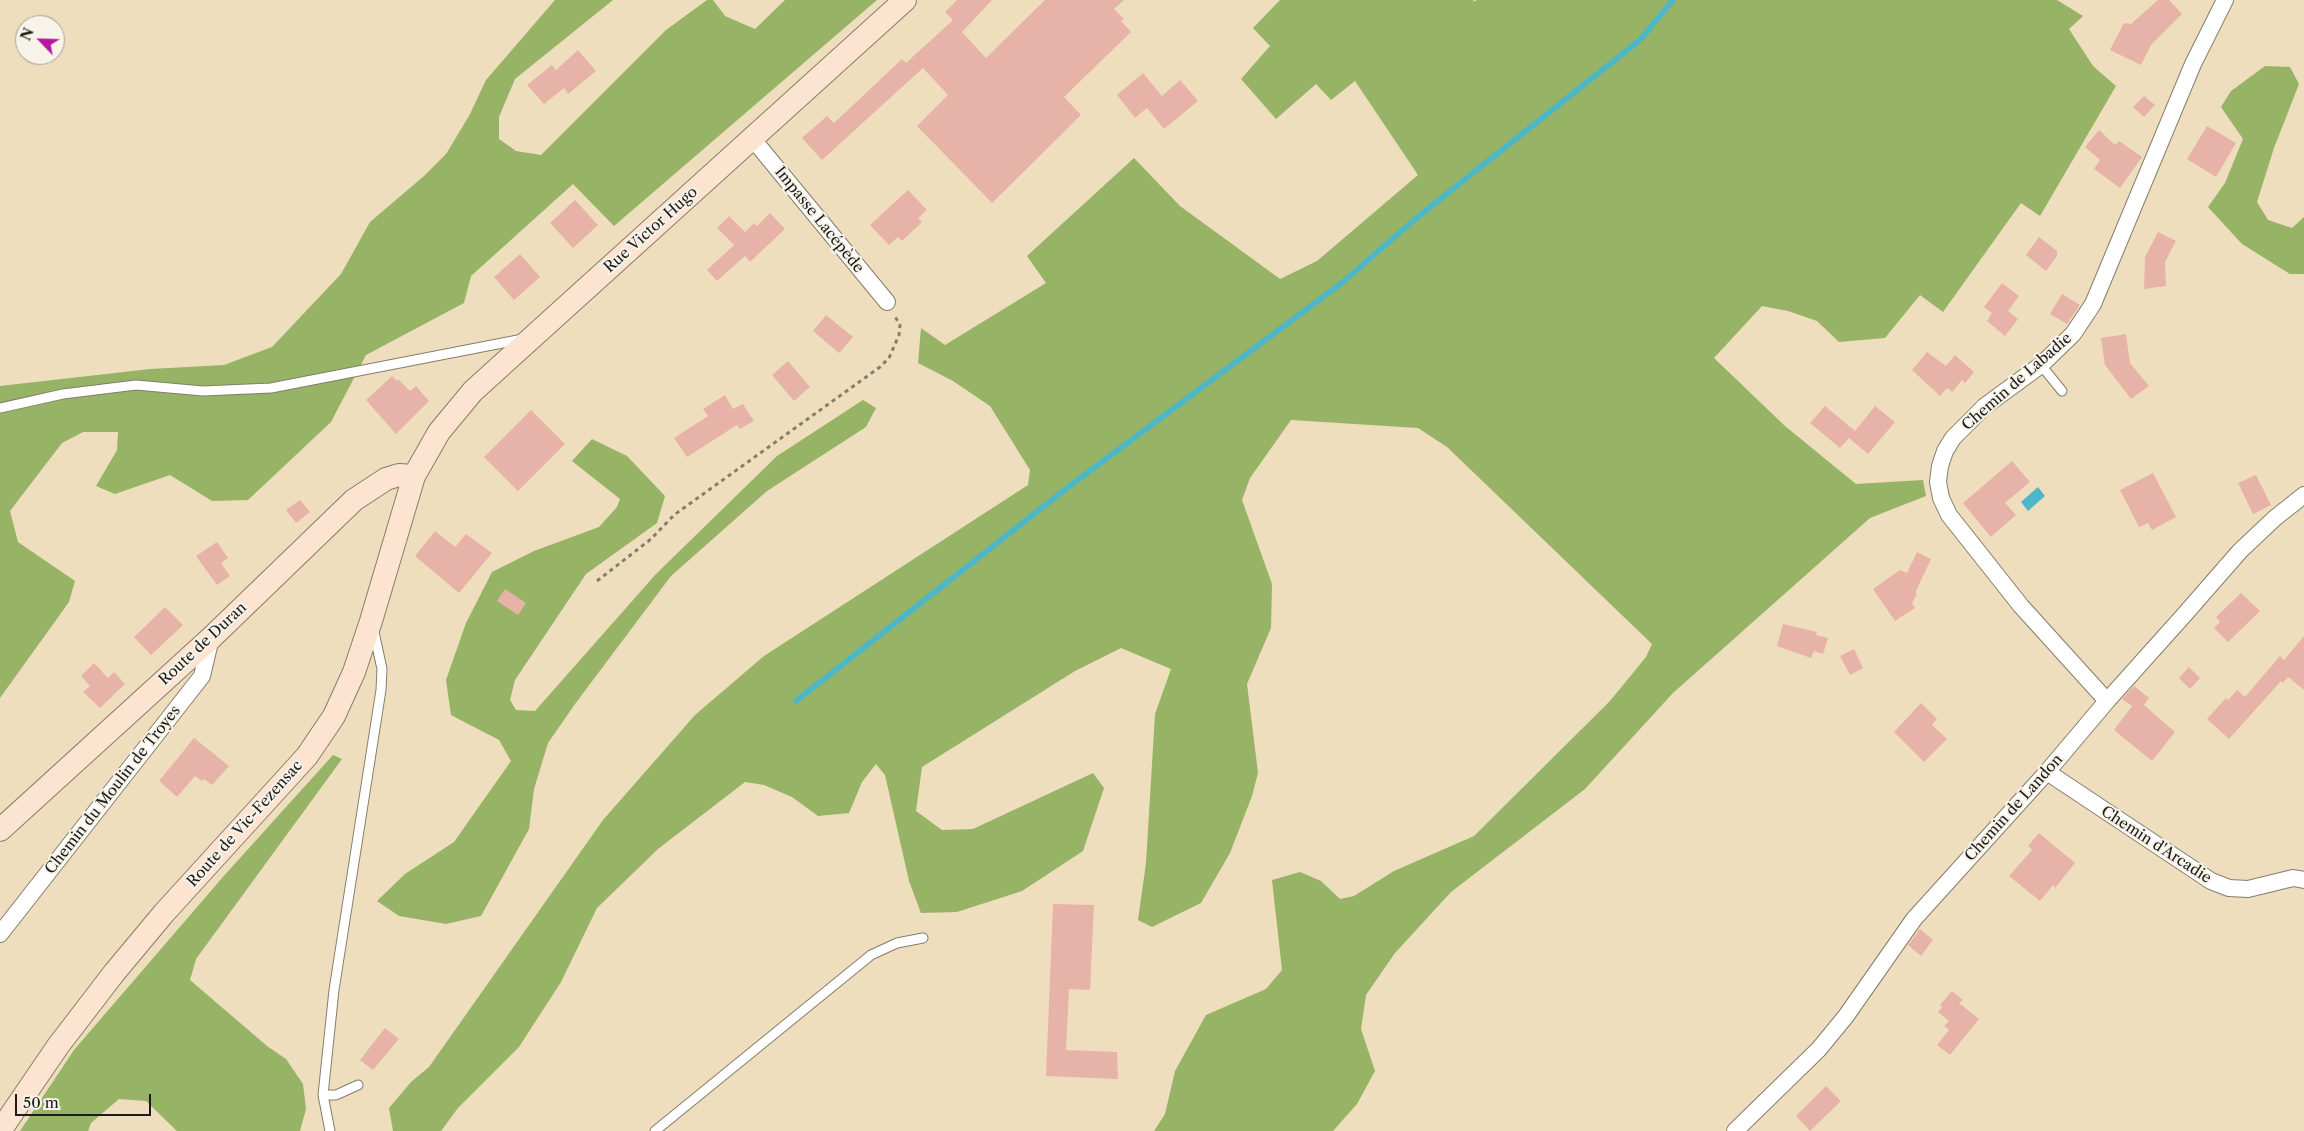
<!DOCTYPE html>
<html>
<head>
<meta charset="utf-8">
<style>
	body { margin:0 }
	#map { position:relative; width:2304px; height:1131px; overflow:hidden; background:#eedebd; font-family:"Libre Caslon Text",serif }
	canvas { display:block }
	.north { position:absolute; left:15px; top:15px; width:50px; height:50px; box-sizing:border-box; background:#f7f3e8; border:1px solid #9f9d96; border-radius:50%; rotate:294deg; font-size:14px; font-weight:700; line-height:20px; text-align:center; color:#1c1c1c }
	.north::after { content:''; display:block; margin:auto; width:18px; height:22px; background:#b5179e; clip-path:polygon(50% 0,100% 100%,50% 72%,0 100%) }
	.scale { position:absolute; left:15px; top:1094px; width:136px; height:22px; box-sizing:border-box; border:2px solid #1c1c1c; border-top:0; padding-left:6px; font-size:15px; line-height:18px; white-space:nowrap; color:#1c1c1c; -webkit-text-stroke:4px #f7f3e8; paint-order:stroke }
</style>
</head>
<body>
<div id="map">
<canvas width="2304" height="1131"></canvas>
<div class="north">N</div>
<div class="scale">50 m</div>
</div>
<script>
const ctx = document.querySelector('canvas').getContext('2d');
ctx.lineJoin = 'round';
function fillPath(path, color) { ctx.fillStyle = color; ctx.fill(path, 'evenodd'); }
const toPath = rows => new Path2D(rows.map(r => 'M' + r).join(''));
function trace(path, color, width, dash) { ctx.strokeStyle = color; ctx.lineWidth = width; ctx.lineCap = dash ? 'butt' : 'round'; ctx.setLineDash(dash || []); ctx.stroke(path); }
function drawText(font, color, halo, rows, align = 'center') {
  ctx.font = font + ' "Libre Caslon Text",serif'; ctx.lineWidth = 4; ctx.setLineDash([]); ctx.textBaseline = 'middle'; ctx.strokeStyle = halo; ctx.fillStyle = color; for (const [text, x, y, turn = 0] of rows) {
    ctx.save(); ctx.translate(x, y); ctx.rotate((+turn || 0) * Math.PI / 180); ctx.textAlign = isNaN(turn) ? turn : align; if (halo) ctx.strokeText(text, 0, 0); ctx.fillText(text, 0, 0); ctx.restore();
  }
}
const forest = toPath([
	[555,0,613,0,515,79,499,117,499,139,516,151,541,155,666,30,707,0,713,0,725,16,755,29,785,0,877,0,614,226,573,184,471,276,464,303,366,355,331,422,248,500,212,501,170,475,115,494,96,486,117,450,118,432,83,432,62,443,10,511,18,542,75,581,69,602,0,698,0,386,150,369,224,365,272,347,341,274,370,222,424,176,446,154,469,116,486,80],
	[1280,0,1474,0,1473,2,1477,0,2057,0,2083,16,2069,29,2093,66,2116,86,2040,216,2021,203,1943,312,1920,295,1885,338,1839,342,1817,321,1788,311,1762,306,1714,358,1785,426,1856,484,1923,480,1926,496,1870,518,1673,693,1585,789,1451,892,1395,953,1366,995,1361,1029,1375,1071,1357,1104,1333,1131,1154,1131,1165,1114,1175,1071,1206,1015,1266,989,1282,970,1272,880,1300,872,1321,881,1340,899,1354,896,1394,871,1474,836,1610,701,1646,657,1652,644,1447,447,1418,428,1291,420,1250,478,1242,500,1272,584,1271,628,1247,684,1258,773,1252,796,1230,853,1201,903,1152,927,1138,920,1146,863,1155,714,1171,669,1121,648,1075,671,922,767,916,811,942,830,973,829,1093,773,1104,788,1083,851,1022,891,957,912,921,913,909,881,885,775,876,764,862,782,849,813,818,816,792,797,764,785,745,782,658,849,597,908,561,982,519,1047,458,1108,441,1131,393,1131,389,1108,411,1082,429,1067,603,820,695,715,764,656,1028,485,1030,470,990,406,953,381,918,363,921,328,945,345,1046,283,1027,256,1134,158,1180,206,1280,279,1317,261,1418,175,1355,81,1331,100,1316,84,1276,119,1241,79,1270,46,1253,28],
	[2265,66,2290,67,2299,84,2274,148,2257,202,2268,220,2292,228,2304,217,2304,274,2290,274,2242,244,2208,207,2225,183,2243,139,2221,107,2231,91],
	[863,400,876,408,866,427,767,491,671,576,575,704,548,743,534,789,529,829,481,916,446,924,399,916,377,901,405,874,454,842,511,761,499,740,451,715,446,680,466,623,492,572,534,551,599,527,617,507,620,499,572,461,592,439,627,456,665,496,657,523,586,574,515,680,510,700,516,710,535,711,656,574,777,456],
	[333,755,342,759,196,959,190,980,267,1046,286,1059,303,1084,306,1109,300,1131,177,1131,146,1101,119,1099,91,1123,88,1131,20,1131,74,1050,222,878]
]);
const water = toPath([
	[2038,487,2045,496,2028,511,2021,502]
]);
const stream = toPath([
	[796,701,1067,488,1343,282,1414,220,1640,40,1673,0]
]);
const building = toPath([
	[957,0,992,0,962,32,986,58,1045,0,1124,0,1114,9,1124,19,1121,21,1131,32,1064,97,1081,115,992,203,917,126,948,95,923,68,822,160,802,138,827,116,834,123,902,59,906,63,953,20,945,12],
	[2158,0,2169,0,2182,14,2151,45,2141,65,2110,50,2124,23,2131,24],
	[578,50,596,71,568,94,564,88,544,104,527,85,552,65,556,70],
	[1143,73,1162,96,1180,80,1198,101,1164,129,1147,108,1135,118,1117,95],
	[2144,96,2155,105,2144,117,2133,107],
	[2207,126,2236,143,2216,177,2187,159],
	[2099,130,2115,145,2119,141,2142,157,2120,188,2094,169,2100,160,2085,147],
	[908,190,927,210,918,218,922,222,902,241,898,237,889,245,870,225],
	[575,200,598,225,573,248,550,223],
	[770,213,785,229,750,262,745,256,717,281,707,270,734,245,717,228,729,216,745,232,754,223,757,226],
	[2158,232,2176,241,2165,262,2166,286,2144,289,2145,257],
	[2039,237,2057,251,2057,256,2046,271,2026,255],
	[520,254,540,277,514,300,494,277],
	[2002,283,2019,296,2008,311,2018,319,2005,336,1987,321,1992,313,1984,307],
	[2062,294,2080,305,2067,324,2050,314],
	[826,315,853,337,839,353,813,331],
	[2126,334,2130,363,2149,386,2131,399,2105,365,2101,338],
	[1927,352,1946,366,1955,355,1974,372,1965,383,1962,380,1952,392,1947,388,1940,396,1912,370],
	[788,361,810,387,794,401,772,375],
	[392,376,397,381,398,379,410,391,416,386,429,401,396,434,366,400],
	[725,395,733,409,743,404,754,421,740,429,737,425,687,457,674,438,708,416,703,409],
	[1825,406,1855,431,1875,406,1895,422,1868,454,1849,438,1840,448,1810,423],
	[531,410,565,444,518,491,484,457],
	[2012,461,2030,482,2005,503,2016,515,1991,537,1963,503],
	[2153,473,2176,517,2152,530,2148,523,2139,527,2120,490],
	[2256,475,2271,505,2253,514,2238,483],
	[300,500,310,512,296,523,286,510],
	[435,531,455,547,466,534,492,553,459,593,415,556],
	[217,542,228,558,221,563,230,576,217,585,196,556],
	[1917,552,1931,559,1915,593,1917,594,1912,603,1915,608,1895,621,1873,589,1900,570,1907,573],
	[505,589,526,603,518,615,497,601],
	[2241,593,2260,611,2228,642,2214,628,2220,622,2216,617],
	[165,607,183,625,151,655,134,637],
	[1783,624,1817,632,1816,635,1828,638,1823,654,1814,651,1811,658,1777,646],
	[2304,636,2304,690,2288,677,2283,683,2281,681,2229,739,2207,719,2226,698,2228,700,2237,690,2245,697,2280,656,2284,660],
	[1854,649,1863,668,1850,675,1840,656],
	[94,663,108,678,114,672,125,684,100,708,83,692,90,686,81,676],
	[2189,667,2200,678,2190,689,2179,678],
	[2134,686,2149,698,2144,705,2175,732,2152,761,2114,730,2132,706,2122,699],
	[1921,703,1937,719,1932,725,1947,739,1924,762,1894,732],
	[194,738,229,766,212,785,204,779,202,781,195,776,177,797,159,781],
	[2039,833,2075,863,2055,888,2053,885,2040,901,2009,876,2032,850,2028,846],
	[1053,904,1094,905,1090,990,1069,989,1066,1050,1117,1052,1118,1079,1046,1076],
	[1920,929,1933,940,1921,956,1908,945],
	[1952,991,1963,1000,1959,1003,1979,1019,1950,1055,1937,1045,1949,1030,1944,1026,1949,1021,1938,1012,1942,1007,1940,1005],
	[385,1028,399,1039,373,1070,360,1060],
	[1826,1086,1841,1101,1810,1131,1796,1116]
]);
const path = toPath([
	[597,581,651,539,674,515,880,367,889,358,899,335,900,325,894,315]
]);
const lane = toPath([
	[2041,365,2062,391],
	[0,408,63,394,136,385,203,391,271,388,523,339],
	[323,1095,336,1095,358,1085],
	[330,1131,323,1095,334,990,381,690,382,669,374,632],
	[655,1131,871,955,897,943,923,938]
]);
const street = toPath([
	[752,138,887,302],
	[2107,701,2021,606,1949,515,1941,498,1938,482,1940,466,1945,451,1953,438,1985,406,2041,365,2073,334,2093,304,2193,64,2225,0],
	[2047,772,2211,881,2229,888,2248,889,2293,878,2304,880],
	[0,934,202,676,211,638],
	[1735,1131,1819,1049,1846,1016,1914,919,2047,772,2107,701,2185,614,2240,551,2275,518,2304,495]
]);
const secondary = toPath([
	[0,830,211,638,354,500,386,479,399,475,414,476],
	[0,1131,58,1046,114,973,164,913,307,756,334,716,354,672,371,621,414,476,439,432,473,391,905,0]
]);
const streetNames = [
	["Impasse Lacépède",819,220,51],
	["Rue Victor Hugo",651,230,-42],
	["Chemin de Labadie",2017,382,-41],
	["Route de Duran",203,644,-43],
	["Chemin du Moulin de Troyes",113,790,-52],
	["Chemin de Landon",2014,808,-48],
	["Route de Vic-Fezensac",245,824,-48],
	["Chemin d'Arcadie",2156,845,33]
];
fillPath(forest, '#96b366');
fillPath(water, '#4cb7c9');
trace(stream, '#4cb7c9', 5.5);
fillPath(building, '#e7b3a8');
trace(lane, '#857d6c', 11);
trace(street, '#857d6c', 18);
trace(secondary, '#857d6c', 24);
trace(path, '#857d6c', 3, [4, 4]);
trace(lane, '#fff', 9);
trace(street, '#fff', 16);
trace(secondary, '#fde4d1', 22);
drawText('15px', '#1c1c1c', '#f7f3e8', streetNames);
</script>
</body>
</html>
